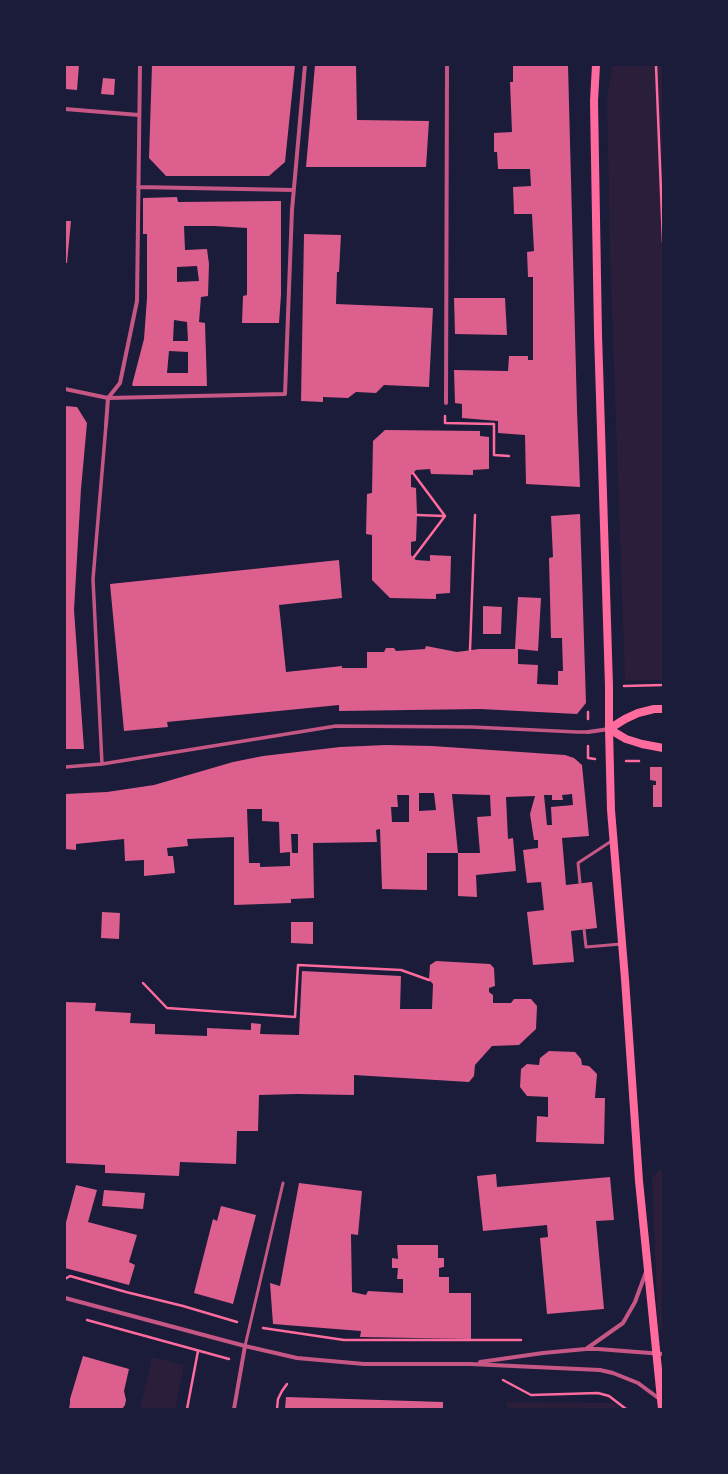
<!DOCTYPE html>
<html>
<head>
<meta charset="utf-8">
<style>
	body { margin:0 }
	#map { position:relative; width:728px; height:1474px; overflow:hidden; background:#1b1b3a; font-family:"DejaVu Sans",sans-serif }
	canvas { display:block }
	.frame { position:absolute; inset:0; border:66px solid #1b1b3a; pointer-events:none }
</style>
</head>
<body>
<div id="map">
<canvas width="728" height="1474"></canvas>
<div class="frame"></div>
</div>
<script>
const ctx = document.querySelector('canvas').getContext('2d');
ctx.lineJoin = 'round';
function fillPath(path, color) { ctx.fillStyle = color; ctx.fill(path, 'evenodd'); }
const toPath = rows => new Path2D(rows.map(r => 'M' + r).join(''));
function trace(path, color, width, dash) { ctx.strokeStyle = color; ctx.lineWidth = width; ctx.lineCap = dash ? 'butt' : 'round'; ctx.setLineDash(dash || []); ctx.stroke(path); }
const green = toPath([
	[612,65,663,65,663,680,625,681,610,252,607,100],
	[663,1167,663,1329,658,1329,652,1177],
	[152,1357,184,1365,175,1409,140,1409],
	[507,1402,613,1403,621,1409,507,1409]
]);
const building = toPath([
	[65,65,79,65,77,90,65,89],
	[152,65,295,65,285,162,269,176,166,176,149,158],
	[315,65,356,65,357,120,429,121,426,167,306,167],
	[513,65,568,65,577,410,580,487,526,484,525,435,498,433,498,421,462,418,462,404,455,403,454,370,508,371,509,356,528,356,528,360,533,360,533,277,528,277,527,252,534,251,532,214,514,214,513,187,531,186,530,169,498,169,497,152,494,152,494,133,512,132,510,82,513,82],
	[103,78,115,79,114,95,101,94],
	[177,197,178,202,281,201,281,295,279,323,242,323,243,296,247,295,247,228,214,226,184,226,185,250,207,249,209,264,208,296,201,297,199,322,205,323,207,386,133,386,132,385,144,339,147,298,147,234,143,234,143,198],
	[197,266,199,281,177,282,177,267],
	[174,320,187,322,188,341,173,341],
	[169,351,188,352,188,373,167,373],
	[65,221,71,221,67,263,65,263],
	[304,234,341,235,339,272,337,272,336,304,433,308,429,387,384,385,376,393,356,392,348,398,323,397,323,402,301,401],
	[454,298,505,298,507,335,455,334],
	[65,406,77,407,87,423,81,489,74,610,84,749,65,749],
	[385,430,480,431,480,436,489,437,489,469,473,470,473,475,431,474,430,469,416,470,411,475,411,487,416,488,417,515,416,541,411,542,411,555,416,560,430,561,430,555,451,556,450,593,436,594,436,599,390,598,372,580,372,535,366,534,367,494,372,493,373,441],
	[580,514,586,703,577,714,480,709,339,711,339,705,167,722,168,727,124,731,110,584,339,560,342,598,279,605,286,672,342,666,342,668,367,668,367,652,384,652,386,648,394,648,396,651,425,649,426,646,457,652,479,649,515,649,518,597,541,598,538,651,518,649,518,664,538,665,537,684,558,685,558,671,563,671,562,638,551,638,549,558,553,557,551,516],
	[483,606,502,607,501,634,483,634],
	[386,745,432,746,565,755,574,758,582,765,589,836,562,838,566,885,592,882,597,928,571,931,574,962,533,965,527,912,544,910,541,882,527,883,523,850,538,848,538,840,534,840,530,814,535,796,506,797,508,839,513,838,516,871,476,875,477,897,458,896,458,853,480,853,477,817,491,816,490,795,452,794,458,853,427,853,427,890,382,889,380,829,376,830,377,842,313,843,314,898,291,899,291,903,234,905,234,837,187,839,188,846,167,848,168,856,173,856,175,873,144,876,144,860,125,861,124,839,76,844,76,850,65,849,65,794,107,792,154,785,233,762,263,756,340,747],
	[419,793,434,793,436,810,419,811],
	[572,794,573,805,551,807,552,825,547,825,544,795,552,795,552,800,563,800,562,795],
	[397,795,409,795,409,822,392,822,391,807,398,807],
	[247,809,262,809,262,821,279,822,280,853,290,852,290,866,260,867,260,863,249,863],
	[291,834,298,834,298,853,292,853],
	[650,767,663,767,663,807,653,807,653,785,656,785,656,781,650,780],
	[102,912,120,913,119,939,101,938],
	[291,922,313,922,313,944,291,943],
	[436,961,490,964,494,968,495,986,489,988,489,992,493,995,493,1003,511,1003,514,999,531,999,537,1006,536,1029,519,1045,492,1046,475,1065,474,1076,469,1082,354,1075,354,1095,297,1094,259,1095,258,1131,237,1131,236,1164,180,1162,179,1176,105,1173,105,1165,65,1163,65,1002,96,1003,95,1011,131,1013,130,1023,155,1024,155,1034,207,1036,207,1028,251,1030,251,1023,261,1024,260,1034,299,1035,302,971,401,976,400,1009,432,1009,433,984,429,980,430,965],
	[549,1051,575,1052,581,1059,582,1065,589,1066,597,1074,595,1098,605,1098,604,1144,536,1142,537,1116,548,1117,548,1097,527,1096,520,1087,521,1069,527,1064,539,1065,540,1058],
	[496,1174,497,1187,610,1177,614,1220,596,1221,604,1309,547,1314,540,1238,548,1237,547,1225,483,1231,477,1176],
	[299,1183,362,1191,358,1235,351,1234,352,1292,366,1295,368,1291,403,1293,403,1279,397,1279,398,1268,392,1268,392,1258,398,1259,397,1245,438,1245,438,1258,444,1258,444,1267,439,1268,439,1277,449,1277,449,1293,471,1293,471,1339,360,1337,361,1331,273,1324,270,1283,280,1286],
	[76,1185,97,1190,88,1222,137,1235,129,1262,135,1265,129,1285,65,1268,65,1226],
	[104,1190,145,1193,143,1209,102,1206],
	[221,1206,256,1215,233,1304,194,1293,213,1219,217,1221],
	[83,1356,129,1369,124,1391,126,1400,125,1405,122,1409,69,1409,70,1403,70,1399],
	[286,1397,443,1402,443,1409,285,1409]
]);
const path = toPath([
	[656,65,663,242],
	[445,416,445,423,494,424,494,455,509,456],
	[413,473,445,516],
	[417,515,444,516],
	[414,557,445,516],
	[470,650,475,515],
	[624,686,663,685],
	[588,712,588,719],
	[588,746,588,758,595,759],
	[626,761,639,761],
	[143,983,167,1008,295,1017,298,965,401,970,429,980],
	[65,1279,70,1276,126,1292,183,1306,237,1322],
	[87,1320,229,1359],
	[263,1328,344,1340,521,1340],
	[503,1380,531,1395,598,1393,609,1396,626,1409],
	[187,1409,198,1351],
	[277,1409,278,1399,282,1391,287,1384]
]);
const service = toPath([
	[580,883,578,863,613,840],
	[584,929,586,947,621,944],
	[245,1346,283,1183]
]);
const pedestrian = toPath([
	[102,764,93,579,106,425],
	[65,767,102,764,336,726,472,727,577,732,588,732]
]);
const minor = toPath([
	[65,109,139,115],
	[138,187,293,190],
	[65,389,108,398,285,394,292,210,305,65],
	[108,398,120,383,137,301,140,65],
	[446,403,447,65],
	[106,425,108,398],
	[588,732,609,729],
	[65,1298,245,1346,297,1358,364,1364,470,1364,600,1370,613,1373,638,1383,661,1400],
	[586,1349,623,1323,635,1302,646,1272],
	[480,1362,543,1353,586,1349,598,1349,663,1354],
	[234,1409,245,1346]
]);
const secondary = toPath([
	[596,65,594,101,598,334,609,686,609,729,611,810,625,979,639,1181,662,1409],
	[609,729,625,719,638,713,654,709,663,709],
	[609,729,626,739,642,744,663,748]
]);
fillPath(green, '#2a1e3b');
fillPath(building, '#dd5f8e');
trace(path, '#ff6b9d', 2.5);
trace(service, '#c65784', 3);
trace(pedestrian, '#c65784', 3.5);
trace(minor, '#c65784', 4);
trace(secondary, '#ff6b9d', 8);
</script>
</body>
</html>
